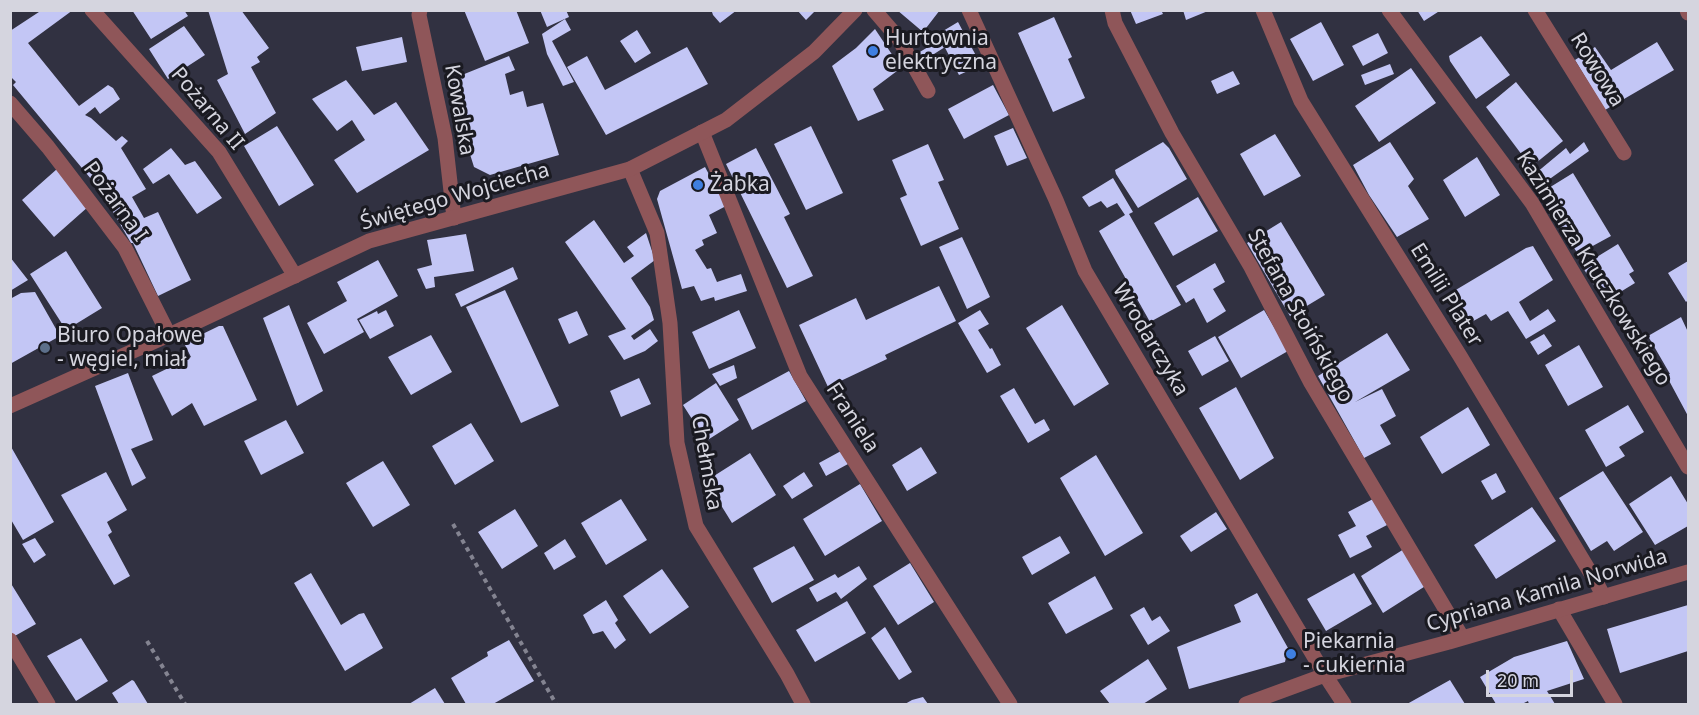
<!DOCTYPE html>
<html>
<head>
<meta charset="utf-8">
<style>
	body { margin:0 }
	#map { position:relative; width:1699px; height:715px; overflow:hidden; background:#313141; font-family:"Noto Sans",sans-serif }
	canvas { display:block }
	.frame { position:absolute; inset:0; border:12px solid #d5d5df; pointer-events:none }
	.scale { position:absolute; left:1486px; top:670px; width:87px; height:27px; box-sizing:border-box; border:3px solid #d5d5df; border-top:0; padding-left:8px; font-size:18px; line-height:21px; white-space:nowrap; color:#d5d5df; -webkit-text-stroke:4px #1a1a21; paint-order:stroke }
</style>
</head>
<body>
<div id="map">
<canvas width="1699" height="715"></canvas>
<div class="frame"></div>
<div class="scale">20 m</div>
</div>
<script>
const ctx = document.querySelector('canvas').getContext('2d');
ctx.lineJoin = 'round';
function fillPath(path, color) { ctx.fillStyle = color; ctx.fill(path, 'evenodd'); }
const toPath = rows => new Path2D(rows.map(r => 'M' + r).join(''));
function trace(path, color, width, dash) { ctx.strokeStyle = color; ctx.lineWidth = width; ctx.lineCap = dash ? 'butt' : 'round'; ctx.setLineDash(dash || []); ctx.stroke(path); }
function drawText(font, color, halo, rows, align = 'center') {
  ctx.font = font + ' "Noto Sans",sans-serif'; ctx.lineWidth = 6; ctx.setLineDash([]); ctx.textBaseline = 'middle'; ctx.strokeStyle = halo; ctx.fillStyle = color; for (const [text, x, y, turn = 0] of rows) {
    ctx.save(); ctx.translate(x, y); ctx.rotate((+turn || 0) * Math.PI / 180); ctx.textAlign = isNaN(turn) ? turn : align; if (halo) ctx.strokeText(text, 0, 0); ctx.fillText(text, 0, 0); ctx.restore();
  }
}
const building = toPath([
	[42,10,73,10,28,43,79,106,108,85,113,88,120,99,100,114,95,107,85,115,91,118,116,141,122,136,128,141,121,148,146,189,132,197,144,218,158,212,191,280,158,296,133,243,131,243,101,191,13,85,16,82,10,76,10,31],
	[132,10,184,10,188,16,151,39],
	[208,10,241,10,269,48,257,57,260,62,251,67,276,113,245,134,217,80,228,74],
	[464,10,516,10,529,43,485,61],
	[540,10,566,10,569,17,547,27],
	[714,10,737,10,720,23,713,15,712,12],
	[797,10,816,10,806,20],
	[897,10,940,10,923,32],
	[1130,10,1161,10,1163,14,1136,24],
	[1183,10,1208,10,1208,11,1186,20],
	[1417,10,1441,10,1424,21],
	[1054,17,1072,57,1068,59,1085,98,1053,112,1018,33],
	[565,19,571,30,552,41,574,82,563,86,547,54,542,34],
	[958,22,981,65,959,75,938,34],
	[1321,22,1344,65,1313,81,1290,39],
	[184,26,205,55,168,79,149,49],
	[875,29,901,68,873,89,884,110,858,121,832,66,856,48],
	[637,30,651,53,635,63,620,41],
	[1378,33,1388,53,1363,66,1352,46],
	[1481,36,1510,75,1476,99,1450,61,1449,56],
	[402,37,407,62,362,71,356,47],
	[940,40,945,47,923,61,918,53],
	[1657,42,1674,70,1605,110,1575,60,1595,47,1611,70],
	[687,47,708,84,606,135,567,67,587,56,605,90],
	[509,56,515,70,505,74,510,95,523,91,527,107,543,103,559,155,490,175,474,167,447,81],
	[1390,64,1394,74,1365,85,1361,75],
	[1411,68,1436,103,1379,142,1355,106],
	[1233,71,1240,84,1217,94,1211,81],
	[346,80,374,115,396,102,429,150,357,193,334,160,365,140,352,120,337,131,312,99],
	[1516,82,1563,141,1531,167,1486,107],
	[993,85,1009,115,964,139,948,109],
	[277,126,314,185,279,206,244,146],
	[811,126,843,193,806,210,774,144],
	[1013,128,1027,158,1007,166,994,136],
	[1275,134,1301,176,1264,196,1240,154],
	[1163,142,1169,148,1187,179,1138,208,1116,174,1115,170],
	[1390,142,1414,179,1408,186,1429,219,1397,237,1369,195,1353,165],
	[1584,142,1589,151,1544,183,1536,173,1566,148,1570,154],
	[928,144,944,180,938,182,959,229,921,246,900,198,907,195,892,160],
	[171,148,185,165,195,161,222,198,197,214,169,174,153,184,143,169],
	[756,148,790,214,784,217,813,276,787,288,726,164],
	[1477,157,1500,195,1465,217,1443,180],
	[705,167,726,206,709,215,717,233,702,240,704,245,695,250,707,269,711,268,717,282,741,274,747,291,715,301,714,297,701,301,694,286,682,289,657,199,660,191],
	[57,169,89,206,54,237,22,200],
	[1573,173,1611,236,1578,254,1539,194],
	[1113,178,1133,212,1129,214,1181,305,1150,322,1099,231,1125,215,1117,203,1107,208,1101,201,1089,207,1082,197],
	[1198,197,1218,231,1173,256,1154,223],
	[594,220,624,263,634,256,627,247,646,233,655,260,631,278,650,307,654,320,631,336,634,340,650,329,658,341,645,351,624,360,608,336,626,329,565,242],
	[1281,222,1325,295,1290,316,1247,243],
	[466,234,474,271,434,277,435,287,426,289,417,269,432,265,427,240],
	[962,237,990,297,967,309,939,247],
	[1618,244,1634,271,1629,274,1635,283,1604,302,1582,266],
	[1533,246,1553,280,1519,302,1530,321,1548,309,1556,321,1526,339,1508,311,1491,321,1486,314,1468,324,1449,294,1526,248],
	[66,251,102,308,66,330,30,274],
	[10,257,28,280,10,291],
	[378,260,398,296,357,319,364,332,324,354,307,323,347,301,337,282],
	[1688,261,1688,300,1686,302,1668,273],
	[1215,263,1225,282,1213,289,1226,311,1207,323,1194,298,1186,303,1176,286],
	[513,267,518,279,461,307,455,294],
	[939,286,956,321,885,355,887,359,828,387,799,325,856,298,866,320],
	[505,290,559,406,521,423,466,307],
	[35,292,60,336,10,364,10,299,21,293],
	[289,305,323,391,297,406,263,318],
	[1062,305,1109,384,1074,406,1026,328],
	[386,310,394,326,370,339,359,320,377,311,378,314],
	[739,310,756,348,709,369,692,332],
	[980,310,989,324,978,330,990,349,992,348,1001,365,987,373,958,323],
	[1264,310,1288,351,1241,378,1218,337],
	[577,311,588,335,569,344,558,319],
	[1681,317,1688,332,1688,416,1666,375,1670,374,1648,336],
	[219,326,223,326,257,400,204,426,192,403,172,416,152,376,191,357,184,343],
	[1387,333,1410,370,1355,402,1382,389,1396,416,1380,425,1391,444,1364,458,1318,376],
	[1544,334,1552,346,1538,355,1530,342],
	[431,335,452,372,411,395,388,357],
	[1215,336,1229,361,1202,376,1188,351],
	[1579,345,1603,387,1568,406,1545,365],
	[734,365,737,378,720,386,712,374],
	[789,371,806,401,752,430,737,399],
	[128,373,153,440,131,449,146,478,132,486,95,386],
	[639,378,651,404,621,417,610,391],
	[716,383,739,420,706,441,683,405],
	[1236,387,1274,458,1240,480,1199,408],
	[1014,388,1035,424,1044,419,1050,430,1028,443,1000,396],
	[1628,405,1644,432,1619,447,1625,456,1606,467,1585,430],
	[1468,407,1490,445,1442,474,1420,437],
	[286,420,304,453,261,475,244,441],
	[471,423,494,461,455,485,432,446],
	[10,445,54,522,23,540,10,518],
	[921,447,937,473,907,491,892,465],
	[841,451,848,464,826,476,819,463],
	[750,453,776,495,732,523,706,481],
	[1096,455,1143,533,1105,556,1060,478],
	[383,461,410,505,373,527,346,483],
	[1603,471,1643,532,1614,551,1607,541,1591,551,1559,498],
	[106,472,127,510,107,522,112,532,108,535,130,576,114,585,61,495],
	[804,472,813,486,792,499,783,486],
	[1496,473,1506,492,1492,500,1481,481],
	[1671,476,1688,504,1688,526,1655,545,1629,504],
	[860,484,882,521,825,556,803,519],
	[621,499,647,540,606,565,581,523],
	[1373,499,1387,525,1366,536,1372,547,1350,558,1338,535,1356,526,1348,512],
	[1532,507,1556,541,1496,579,1474,545],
	[515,509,538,546,502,569,478,532],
	[1216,512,1227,529,1191,552,1180,536],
	[1060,536,1070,553,1032,575,1022,557],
	[35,538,46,555,34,563,22,544],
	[565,539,576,557,554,570,544,553],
	[794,546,814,580,772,603,753,568],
	[1404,549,1427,585,1383,613,1361,576],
	[910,563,934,602,898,625,873,586],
	[859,566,867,579,841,599,836,592,817,602,809,588,835,574,838,578],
	[662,569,689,607,650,634,623,596],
	[311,573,341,625,359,614,364,613,383,648,345,671,294,583],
	[1354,573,1372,604,1326,631,1307,599],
	[1095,576,1113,609,1066,634,1048,603],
	[10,582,36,624,13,637,10,632],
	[1257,593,1288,648,1285,662,1189,689,1177,647,1241,622,1234,605],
	[606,600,618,620,615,623,626,640,615,649,603,631,593,634,583,615],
	[847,601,866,633,815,662,796,630],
	[1688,605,1688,651,1620,673,1607,629],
	[1144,607,1152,621,1160,616,1170,631,1148,645,1130,615],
	[885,627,912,672,899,680,871,638],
	[81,638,108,681,76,701,47,656],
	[509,640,534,681,493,704,466,704,451,678,488,656,487,652],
	[1567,641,1584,679,1547,691,1555,704,1529,704,1528,701,1522,704,1496,704,1480,677,1514,657],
	[1148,659,1167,689,1143,704,1110,704,1100,691],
	[132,680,134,681,148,704,119,704,112,693],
	[1450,680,1465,704,1407,704],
	[435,688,445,704,409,704],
	[923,697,928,704,905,704,912,700]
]);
const path = toPath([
	[453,524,556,704],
	[147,641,185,704]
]);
const service = toPath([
	[874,10,899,39,928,91],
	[1535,10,1624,153],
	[1687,10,1688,13],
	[1559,609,1615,704],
	[10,640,48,704],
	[1325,675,1344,704]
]);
const minor = toPath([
	[92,10,219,152,295,276],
	[420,10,419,15,445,138,454,218],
	[969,10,1056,200,1085,271,1325,675],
	[1112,10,1115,23,1172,133,1251,267,1311,383,1462,637],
	[1263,10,1301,101,1460,356,1596,582,1604,597],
	[1389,10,1532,203,1688,467],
	[10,103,48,147,125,248,169,335],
	[702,132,800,376,1010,704],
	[630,169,657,233,670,323,677,443,696,526,787,674,803,704]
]);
const tertiary = toPath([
	[10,406,169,335,369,241,630,169,726,120,814,52,855,10],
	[1246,704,1325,675,1449,642,1688,572]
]);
const markers = [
	[873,51,6,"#3f7fe0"],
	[698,185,6,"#3f7fe0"],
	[45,348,6,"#5c6f8a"],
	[1291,654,6,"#3f7fe0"]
];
const poiNames = [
	["Hurtownia",885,39],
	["elektryczna",885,63],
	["Żabka",710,185],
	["Biuro Opałowe",57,336],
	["- węgiel, miał",57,360],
	["Piekarnia",1303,642],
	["- cukiernia",1303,666]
];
const streetNames = [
	["Rowowa",1597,70,58],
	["Pożarna II",207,109,50],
	["Kowalska",459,110,80],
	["Świętego Wojciecha",455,197,-16],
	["Pożarna I",115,202,54],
	["Kazimierza Kruczkowskiego",1593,269,58],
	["Emilii Plater",1446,295,58],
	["Stefana Stoińskiego",1300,316,61],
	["Wrodarczyka",1150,340,59],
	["Franiela",852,418,57],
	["Chełmska",706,463,80],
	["Cypriana Kamila Norwida",1547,591,-16]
];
fillPath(building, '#c3c6f5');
trace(path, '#848491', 4, [4.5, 4.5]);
trace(service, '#8f5659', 15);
trace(minor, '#8f5659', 15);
trace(tertiary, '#8f5659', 15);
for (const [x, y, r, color] of markers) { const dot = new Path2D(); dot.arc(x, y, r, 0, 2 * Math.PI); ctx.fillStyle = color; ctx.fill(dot); trace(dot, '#1a1a21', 2); }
drawText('21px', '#d5d5df', '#1a1a21', poiNames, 'left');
drawText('21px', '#d5d5df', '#1a1a21', streetNames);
</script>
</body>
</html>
